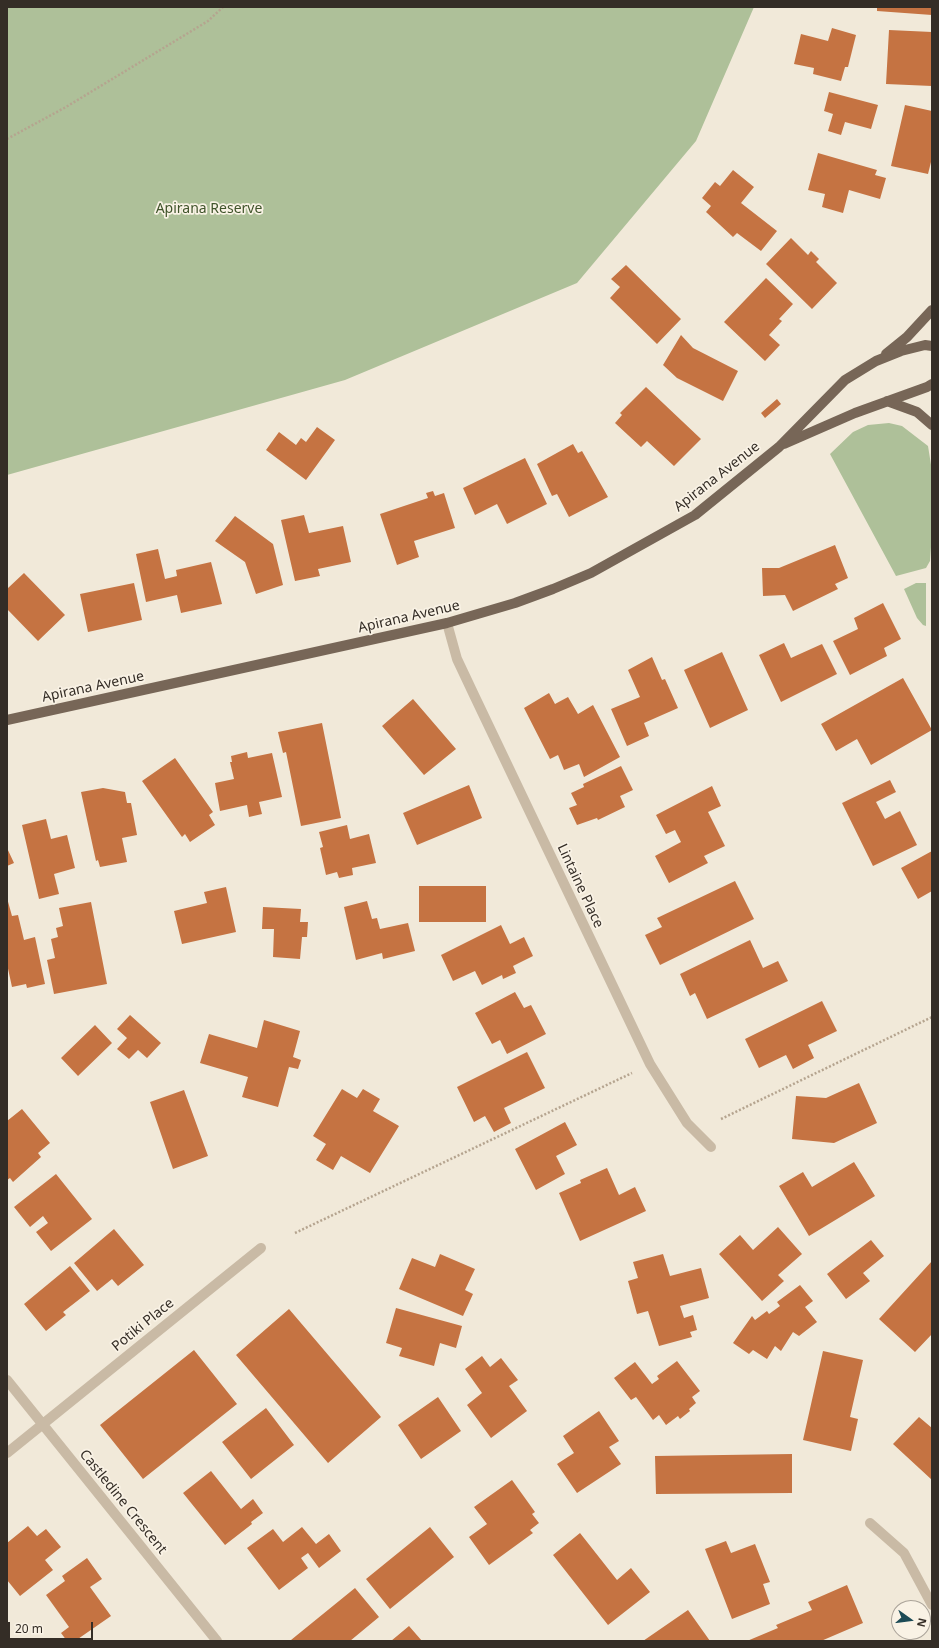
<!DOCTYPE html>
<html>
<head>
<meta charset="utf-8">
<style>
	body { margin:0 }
	#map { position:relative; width:939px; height:1648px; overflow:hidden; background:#f1e9d9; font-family:"Noto Sans",sans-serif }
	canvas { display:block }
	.frame { position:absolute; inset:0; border:8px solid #342d26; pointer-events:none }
	.north { position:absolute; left:891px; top:1600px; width:40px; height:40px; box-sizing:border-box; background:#f9f2e5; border:1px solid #aaa399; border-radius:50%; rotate:104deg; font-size:11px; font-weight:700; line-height:16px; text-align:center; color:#342d26 }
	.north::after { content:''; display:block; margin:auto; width:14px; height:18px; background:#1c4b56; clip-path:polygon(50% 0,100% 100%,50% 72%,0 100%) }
	.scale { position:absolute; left:8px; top:1622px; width:85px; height:18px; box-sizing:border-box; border:2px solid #342d26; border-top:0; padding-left:5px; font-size:12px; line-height:14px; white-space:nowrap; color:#342d26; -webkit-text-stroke:3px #f9f2e5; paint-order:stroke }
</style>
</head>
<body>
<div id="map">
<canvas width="939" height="1648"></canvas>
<div class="frame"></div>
<div class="north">N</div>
<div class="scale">20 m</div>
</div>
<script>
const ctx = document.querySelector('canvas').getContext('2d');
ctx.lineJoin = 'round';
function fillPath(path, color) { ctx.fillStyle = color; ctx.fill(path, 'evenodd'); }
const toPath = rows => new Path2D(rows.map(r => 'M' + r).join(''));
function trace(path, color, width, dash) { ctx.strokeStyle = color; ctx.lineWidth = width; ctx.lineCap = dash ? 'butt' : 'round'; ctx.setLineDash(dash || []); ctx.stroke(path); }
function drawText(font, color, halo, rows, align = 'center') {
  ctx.font = font + ' "Noto Sans",sans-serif'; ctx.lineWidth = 3.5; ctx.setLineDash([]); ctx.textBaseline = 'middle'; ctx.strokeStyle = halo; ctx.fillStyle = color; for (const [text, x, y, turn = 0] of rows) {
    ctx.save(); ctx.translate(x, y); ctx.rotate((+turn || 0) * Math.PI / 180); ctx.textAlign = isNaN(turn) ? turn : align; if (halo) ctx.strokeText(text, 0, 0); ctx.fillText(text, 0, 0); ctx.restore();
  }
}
const green = toPath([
	[7,7,754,7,696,141,577,283,345,380,7,475],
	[889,423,902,426,928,446,932,471,932,533,930,561,926,568,896,576,830,454,853,432,868,425],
	[916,583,926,583,926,626,923,625,917,618,904,589]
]);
const building = toPath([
	[877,7,932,7,932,15,877,11],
	[832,28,856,35,848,67,845,67,841,81,813,74,814,68,794,64,801,34,828,41],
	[889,30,932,32,932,86,886,84],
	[829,92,878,105,871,129,845,122,841,135,828,131,833,114,824,111],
	[905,105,932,111,932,158,928,174,891,166],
	[818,153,877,170,875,175,886,178,880,199,849,190,843,213,822,207,825,194,808,190],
	[733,170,754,187,741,203,777,231,761,251,737,233,733,237,706,212,711,206,702,198,715,182,720,186],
	[791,238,808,255,811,251,819,259,816,262,837,283,812,309,766,264],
	[626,265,681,319,657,344,610,298,620,287,611,279],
	[766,278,793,304,779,319,782,321,769,335,780,345,765,361,724,322],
	[681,335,693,348,738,371,723,401,677,378,663,365],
	[646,387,701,439,674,466,647,441,641,447,615,423,622,415,620,413],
	[777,399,781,404,765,418,761,413],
	[317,427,335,440,306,480,266,450,279,432,296,445,301,438,306,442],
	[573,444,578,453,582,451,608,497,569,517,557,494,552,496,537,464],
	[525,458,547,504,507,524,497,504,475,515,463,488],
	[433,491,435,496,444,493,455,528,414,541,419,557,397,565,380,514,428,498,426,493],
	[304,515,309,533,343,526,351,562,318,569,320,576,295,581,281,520],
	[235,516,273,544,283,585,256,594,245,562,215,541],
	[835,545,848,578,835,584,838,589,793,611,785,595,763,596,762,568,779,568],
	[158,549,165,579,177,576,176,570,211,562,222,604,181,613,177,595,146,602,136,554],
	[24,573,65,615,38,641,7,609,7,589],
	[134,583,142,620,88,632,80,594],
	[883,603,901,639,884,648,887,656,850,675,833,641,858,629,854,618],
	[784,643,791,658,822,644,837,674,781,702,759,655],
	[722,652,748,710,710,728,684,670],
	[652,657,662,680,665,679,678,708,644,723,649,736,627,746,611,709,640,697,628,670],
	[903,678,932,730,871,765,857,739,836,751,821,724],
	[549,693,555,704,568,697,578,714,593,705,620,757,584,777,579,764,564,770,558,755,550,759,524,708],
	[413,699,456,749,424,775,382,726],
	[322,723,341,818,301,826,286,752,283,753,278,732],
	[247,752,248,758,272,753,282,797,259,802,262,814,249,817,247,805,220,811,215,783,234,779,230,762,232,762,231,756],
	[175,758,213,812,209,815,215,825,190,842,185,834,182,837,142,781],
	[621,766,633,790,620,796,625,807,598,820,597,818,577,825,569,808,577,805,571,793,584,787,583,784],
	[890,780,896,792,876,802,885,819,900,811,917,845,873,866,842,803],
	[469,785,482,818,417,845,403,813],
	[712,786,721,806,708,812,725,846,704,856,708,863,669,883,655,856,681,842,675,830,666,834,656,815],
	[103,788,125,792,127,803,131,803,137,835,122,838,127,862,100,867,98,860,96,861,81,792],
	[46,819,51,839,67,835,75,868,54,874,59,894,39,899,22,825],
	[347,825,350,839,369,834,376,863,352,868,353,875,339,878,337,872,326,875,320,848,323,847,319,832],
	[7,848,14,863,7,866],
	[932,851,932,891,918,899,901,868],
	[735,881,754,919,660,965,645,935,662,927,657,918],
	[419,886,486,886,486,922,419,922],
	[226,887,236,932,182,944,174,911,207,903,204,892],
	[7,898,12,916,18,915,24,940,35,937,45,984,27,988,26,984,12,987,7,964],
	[367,901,372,919,377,918,380,929,408,923,415,951,383,959,382,953,356,960,344,907],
	[91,902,107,984,54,994,47,960,55,958,51,939,58,937,56,928,63,926,59,908],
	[263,907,301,909,300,922,308,922,307,937,302,937,300,959,273,957,274,929,262,929],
	[501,925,510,944,524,937,533,956,513,966,516,973,503,979,502,975,482,985,475,971,453,981,441,955],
	[750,940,763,968,778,961,788,981,707,1019,695,993,690,996,680,974],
	[515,992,524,1008,531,1005,546,1034,507,1054,500,1040,492,1044,475,1013],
	[822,1001,837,1031,808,1045,814,1058,793,1069,786,1055,759,1068,745,1039],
	[130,1015,161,1043,147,1058,138,1050,129,1059,117,1049,127,1038,117,1029],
	[264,1020,300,1031,293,1057,301,1060,298,1069,289,1067,278,1107,242,1097,248,1077,200,1063,209,1034,257,1048],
	[95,1025,112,1043,78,1076,61,1058],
	[527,1052,545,1088,504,1108,511,1123,494,1132,485,1116,474,1122,457,1087],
	[859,1083,877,1123,834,1143,792,1139,796,1096,826,1098],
	[342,1089,357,1098,363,1089,380,1099,373,1111,399,1126,370,1173,341,1156,333,1170,316,1160,326,1144,313,1136],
	[184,1090,208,1156,173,1169,150,1102],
	[22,1109,50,1143,38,1153,41,1157,13,1182,10,1178,7,1180,7,1121],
	[565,1122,577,1145,556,1156,565,1174,536,1190,515,1149],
	[854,1162,875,1196,809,1236,779,1186,803,1172,812,1187],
	[607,1168,619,1195,635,1187,646,1211,580,1241,559,1193,581,1183,580,1180],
	[56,1174,92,1219,51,1251,36,1232,48,1223,43,1216,30,1227,14,1207],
	[778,1227,802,1254,778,1275,784,1281,762,1301,719,1254,740,1235,753,1250],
	[114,1229,144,1265,118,1286,112,1279,97,1291,74,1263],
	[871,1240,884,1256,863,1273,870,1281,846,1299,827,1274],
	[440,1254,475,1269,465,1290,473,1294,463,1316,399,1289,412,1258,435,1267],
	[663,1254,670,1276,701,1268,709,1298,680,1306,684,1318,693,1315,697,1330,690,1332,692,1337,659,1346,648,1311,637,1314,628,1281,638,1278,633,1262],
	[932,1261,932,1334,915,1352,879,1319],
	[70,1266,90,1291,63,1312,66,1315,46,1331,24,1304],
	[800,1285,813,1301,805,1307,817,1322,799,1336,793,1332,781,1351,775,1346,767,1359,753,1350,749,1354,733,1343,752,1316,755,1320,767,1311,769,1314,780,1306,777,1302],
	[396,1308,462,1326,456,1348,440,1343,434,1366,399,1356,402,1348,386,1343],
	[289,1309,381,1417,328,1463,236,1355],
	[194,1350,237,1404,143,1479,100,1425],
	[823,1351,863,1360,850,1417,858,1419,851,1451,803,1440],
	[482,1356,490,1367,501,1358,518,1380,509,1386,527,1411,491,1438,467,1405,482,1393,465,1369],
	[677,1361,700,1391,692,1397,696,1403,689,1409,690,1411,680,1419,678,1416,666,1425,659,1415,653,1420,636,1397,631,1400,614,1378,635,1362,652,1384,659,1379,657,1376],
	[438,1397,461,1431,421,1459,398,1425],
	[266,1408,294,1445,251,1479,222,1442],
	[599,1411,619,1441,609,1447,621,1464,577,1493,557,1464,574,1453,563,1436],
	[919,1417,932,1428,932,1480,893,1444],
	[792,1454,792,1493,656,1494,655,1456],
	[211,1471,241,1509,253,1499,263,1513,251,1522,252,1524,225,1545,183,1493],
	[512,1480,535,1512,532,1514,539,1523,530,1530,533,1533,489,1565,469,1537,487,1524,474,1507],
	[28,1526,37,1536,46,1529,61,1547,45,1560,53,1570,20,1596,7,1580,7,1543],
	[302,1527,316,1544,329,1534,341,1551,319,1568,308,1553,301,1558,308,1568,279,1590,247,1548,273,1529,283,1542],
	[430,1527,454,1557,390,1609,366,1579],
	[580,1533,617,1580,631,1568,650,1592,608,1625,553,1555],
	[726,1541,731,1553,755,1544,770,1582,763,1584,770,1604,732,1619,705,1549],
	[87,1558,102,1579,90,1587,111,1616,75,1641,67,1641,61,1633,69,1627,46,1595,65,1581,62,1576],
	[847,1585,863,1623,821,1641,747,1641,778,1628,776,1625,812,1610,808,1602],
	[355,1588,379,1617,350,1641,292,1641,291,1640],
	[688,1610,710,1641,643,1641],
	[409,1626,422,1641,391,1641]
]);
const path = toPath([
	[7,139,66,107,208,21,223,7],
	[721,1119,932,1017],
	[295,1233,632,1073]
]);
const minor = toPath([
	[447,623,457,659,474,695,650,1064,687,1123,711,1147],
	[7,1380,217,1641],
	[7,1453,261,1248],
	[870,1523,904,1553,932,1605]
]);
const primary = toPath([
	[886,354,907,337,932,310],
	[887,401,917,412,932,425],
	[784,444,855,413,927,387,932,384],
	[7,720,447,623,515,603,553,589,591,573,695,515,779,447,845,380,876,361,901,351,925,345,932,346]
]);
const parkNames = [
	["Apirana Reserve",209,209]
];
const streetNames = [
	["Apirana Avenue",717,477,-38],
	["Apirana Avenue",409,617,-13],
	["Apirana Avenue",93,687,-12],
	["Lintaine Place",580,886,65],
	["Potiki Place",143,1325,-39],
	["Castledine Crescent",123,1502,51]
];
fillPath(green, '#aec099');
fillPath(building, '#c57342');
trace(path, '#b5a48f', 2.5, [2, 2]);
trace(minor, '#c9baa5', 10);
trace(primary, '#776657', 10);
drawText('14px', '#3f532a', '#f9f2e5', parkNames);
drawText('14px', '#342d26', '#f9f2e5', streetNames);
</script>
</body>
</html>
